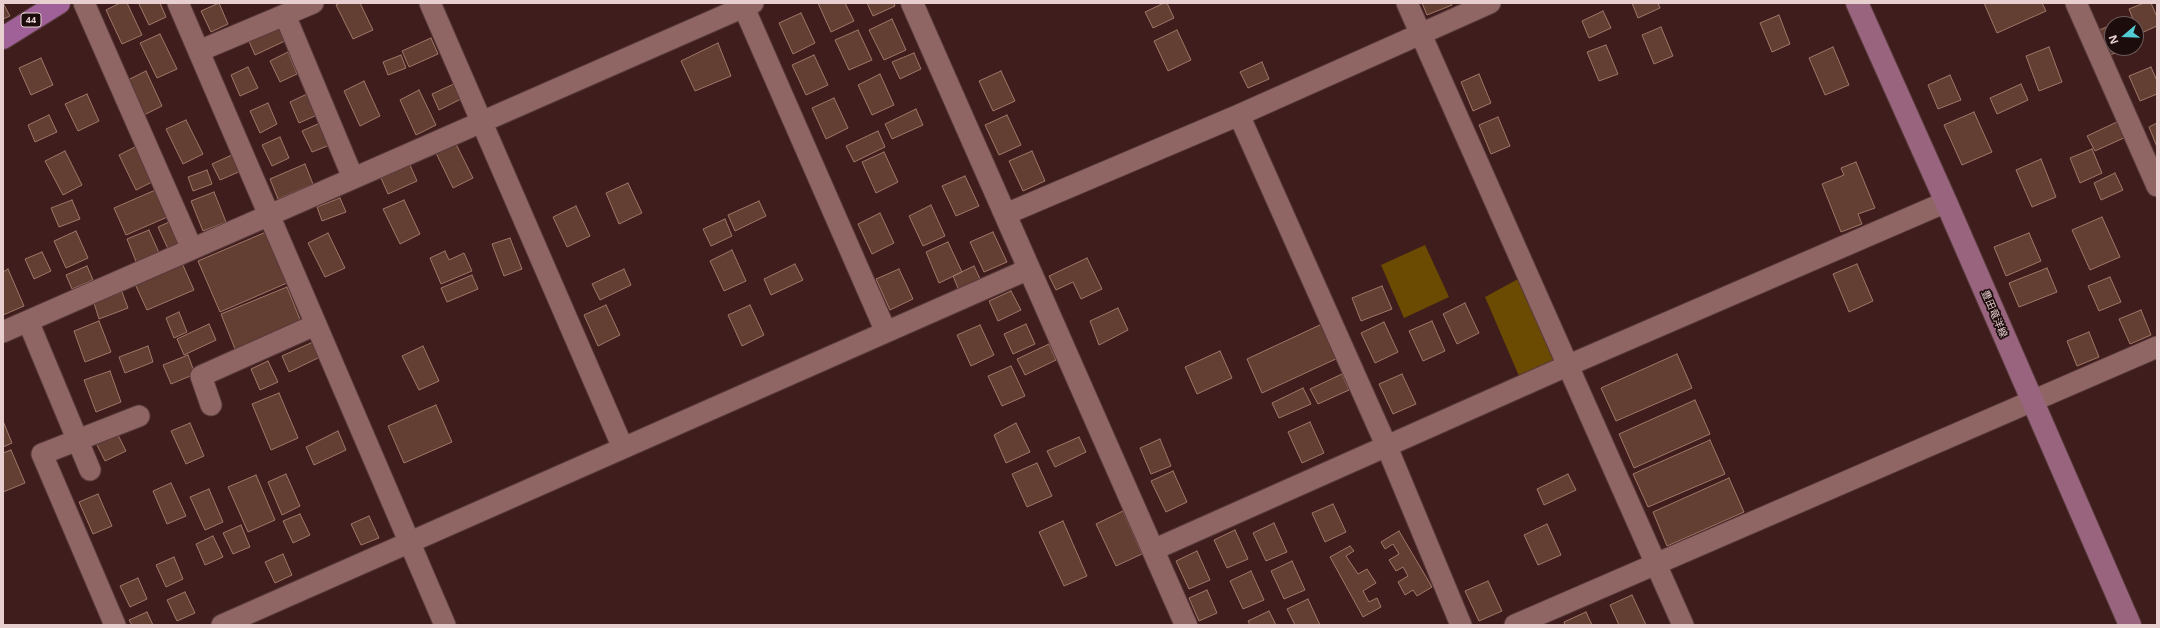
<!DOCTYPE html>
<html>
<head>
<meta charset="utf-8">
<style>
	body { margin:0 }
	#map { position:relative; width:2160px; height:628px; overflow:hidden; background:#401d1d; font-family:"Noto Sans",sans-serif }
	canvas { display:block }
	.frame { position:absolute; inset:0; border:4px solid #e8cfcf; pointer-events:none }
	.north { position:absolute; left:2104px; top:16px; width:40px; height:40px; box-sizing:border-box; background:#1c0c0c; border:1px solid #6e5a5a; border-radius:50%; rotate:251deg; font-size:11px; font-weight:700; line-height:16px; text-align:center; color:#e8cfcf }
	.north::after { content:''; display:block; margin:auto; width:14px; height:18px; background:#51ccd3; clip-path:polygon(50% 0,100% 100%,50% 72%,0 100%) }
</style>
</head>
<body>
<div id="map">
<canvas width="2160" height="628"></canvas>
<div class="frame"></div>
<div class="north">N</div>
</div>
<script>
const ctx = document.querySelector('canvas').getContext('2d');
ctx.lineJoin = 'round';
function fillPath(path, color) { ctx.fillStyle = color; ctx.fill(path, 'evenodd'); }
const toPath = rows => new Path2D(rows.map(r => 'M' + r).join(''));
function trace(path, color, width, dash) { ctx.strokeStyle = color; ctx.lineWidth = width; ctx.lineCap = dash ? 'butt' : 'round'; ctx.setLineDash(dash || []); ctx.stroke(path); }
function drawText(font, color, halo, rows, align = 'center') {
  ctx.font = font + ' "Noto Sans","Noto Sans JP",sans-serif'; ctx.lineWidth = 3.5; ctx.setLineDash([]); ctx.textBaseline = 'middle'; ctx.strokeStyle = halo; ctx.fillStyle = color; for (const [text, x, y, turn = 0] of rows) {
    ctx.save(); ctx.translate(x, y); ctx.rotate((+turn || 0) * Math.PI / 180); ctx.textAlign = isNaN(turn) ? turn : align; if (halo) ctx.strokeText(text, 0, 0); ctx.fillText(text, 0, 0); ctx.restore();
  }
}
const green = toPath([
	[1425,245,1449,297,1404,318,1381,265],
	[1520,278,1554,362,1519,376,1485,297]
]);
const building = toPath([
	[3,3,10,16,3,19,3,3],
	[120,3,127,3,142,35,122,44,106,10,120,3],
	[141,3,160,3,166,17,149,25,139,4,141,3],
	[219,3,228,24,211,32,201,11,219,3],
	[340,3,360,3,373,30,353,39,336,5,340,3],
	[818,3,845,3,854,21,831,32,818,3],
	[867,3,894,3,895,6,873,16,867,3],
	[1164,3,1167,3,1174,18,1153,28,1145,12,1164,3],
	[1422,3,1451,3,1452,5,1427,15,1422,3],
	[1632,3,1658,3,1660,8,1638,18,1632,3],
	[1984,3,2042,3,2046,11,1997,33,1984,3],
	[2144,3,2151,3,2157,17,2157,26,2139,34,2129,9,2144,3],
	[1603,11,1611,28,1589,38,1582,21,1603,11],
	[801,13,815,43,793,54,779,23,801,13],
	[1779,15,1790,44,1772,52,1760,23,1779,15],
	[892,19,906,50,884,60,869,30,892,19],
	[279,24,287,40,255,55,248,39,279,24],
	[2112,25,2112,48,2128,48,2110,55,2099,30,2112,25],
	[1661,27,1673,56,1654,64,1642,35,1661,27],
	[858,30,872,60,849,70,835,40,858,30],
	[1177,30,1191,60,1168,71,1154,41,1177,30],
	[160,34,177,69,157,78,140,43,160,34],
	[431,38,438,54,409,67,402,51,431,38],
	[718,43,731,76,695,91,681,61,718,43],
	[1606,45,1618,74,1599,81,1587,52,1606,45],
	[1833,47,1849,85,1825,95,1809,58,1833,47],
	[2049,47,2062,82,2039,91,2026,56,2049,47],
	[288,52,297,74,280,82,270,61,288,52],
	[914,53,921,69,900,79,892,62,914,53],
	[401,55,406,68,388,75,383,62,401,55],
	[814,55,828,85,806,95,792,65,814,55],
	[41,58,53,85,31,95,19,68,41,58],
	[1262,62,1269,79,1248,88,1240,72,1262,62],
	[248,67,258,88,240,96,231,75,248,67],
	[2151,67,2157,81,2157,94,2140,101,2129,76,2151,67],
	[146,71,162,106,142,116,126,81,146,71],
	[1001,71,1015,101,993,111,979,81,1001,71],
	[880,74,894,105,872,115,858,85,880,74],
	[1479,74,1491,103,1473,111,1461,82,1479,74],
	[1950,75,1961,100,1938,109,1928,85,1950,75],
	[364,81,380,116,360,126,344,91,364,81],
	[456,83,463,98,439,110,432,94,456,83],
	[2021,84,2028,100,1997,114,1990,98,2021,84],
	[419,90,436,125,416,135,400,100,419,90],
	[87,94,99,121,78,131,65,104,87,94],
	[307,94,317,115,299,123,290,102,307,94],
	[834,98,848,128,826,139,812,108,834,98],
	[268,103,277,124,260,133,250,111,268,103],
	[916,109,923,125,892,139,885,124,916,109],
	[1974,112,1992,152,1962,165,1944,125,1974,112],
	[49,115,57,132,35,142,28,125,49,115],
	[1007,115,1021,145,999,155,985,125,1007,115],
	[1498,117,1510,146,1491,154,1479,125,1498,117],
	[186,120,203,154,183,164,166,129,186,120],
	[2119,121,2126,137,2095,151,2087,136,2119,121],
	[320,123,330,145,312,152,302,131,320,123],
	[2157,123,2157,147,2149,127,2157,123],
	[878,131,885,147,854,162,846,146,878,131],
	[280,137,289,158,272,166,262,145,280,137],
	[456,144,473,178,453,188,436,153,456,144],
	[139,145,156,180,136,190,119,155,139,145],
	[2092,149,2102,173,2080,183,2070,158,2092,149],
	[65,151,82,185,63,195,45,161,65,151],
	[1032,151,1045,181,1023,191,1009,161,1032,151],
	[884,152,898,182,876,193,862,162,884,152],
	[234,154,241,171,220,180,212,164,234,154],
	[2041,159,2056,197,2032,207,2016,170,2041,159],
	[1856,162,1875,208,1858,214,1862,224,1841,232,1822,184,1844,175,1841,168,1856,162],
	[305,164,313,184,278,199,270,179,305,164],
	[410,165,417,181,388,194,381,178,410,165],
	[207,170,212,184,193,191,188,177,207,170],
	[2115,173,2123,190,2101,200,2094,183,2115,173],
	[965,176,979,206,956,216,942,186,965,176],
	[628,183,642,213,619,224,606,193,628,183],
	[160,188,172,215,126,235,114,208,160,188],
	[214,192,226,222,203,231,191,201,214,192],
	[340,198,346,212,322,221,317,207,340,198],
	[72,200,80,219,59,227,51,208,72,200],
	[404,200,420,234,400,244,383,209,404,200],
	[759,201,766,216,735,231,728,215,759,201],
	[931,205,945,236,923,246,909,216,931,205],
	[576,206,590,236,567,247,553,217,576,206],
	[880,213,894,243,872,254,858,224,880,213],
	[2102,217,2120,257,2090,270,2072,230,2102,217],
	[178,218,188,242,169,251,158,227,178,218],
	[725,219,732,236,711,246,703,229,725,219],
	[149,230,160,255,137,264,127,239,149,230],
	[76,231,88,258,66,268,54,241,76,231],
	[266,232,287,283,220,312,198,261,266,232],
	[993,232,1007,262,984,272,970,242,993,232],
	[328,233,345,268,325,277,308,243,328,233],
	[2029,233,2041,261,2006,276,1994,247,2029,233],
	[510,238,522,269,504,276,492,244,510,238],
	[948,242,962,272,939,283,926,252,948,242],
	[732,250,746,281,724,291,710,261,732,250],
	[445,251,449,260,464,253,472,271,441,284,430,258,445,251],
	[42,252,51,271,34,279,25,259,42,252],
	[1087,258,1102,289,1081,299,1073,282,1056,290,1049,276,1087,258],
	[182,263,194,290,147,310,135,284,182,263],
	[795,264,803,280,771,295,764,279,795,264],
	[1857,264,1873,301,1849,312,1833,274,1857,264],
	[87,266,93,280,72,289,66,275,87,266],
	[974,266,982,283,960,293,953,276,974,266],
	[2047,268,2057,292,2019,307,2009,283,2047,268],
	[8,269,24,306,3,315,3,272,8,269],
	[624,269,631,285,600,300,592,284,624,269],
	[899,269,913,299,890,310,876,279,899,269],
	[472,275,478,289,447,302,441,288,472,275],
	[2110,277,2121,302,2099,311,2088,286,2110,277],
	[1382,286,1392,309,1361,321,1352,298,1382,286],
	[287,287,301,322,235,349,221,314,287,287],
	[1011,291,1021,310,998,321,989,301,1011,291],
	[122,292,128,308,99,319,94,303,122,292],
	[1465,303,1479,333,1457,344,1443,314,1465,303],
	[606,305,620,335,598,346,584,315,606,305],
	[750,305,764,335,742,346,728,315,750,305],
	[1118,308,1128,330,1099,345,1090,321,1118,308],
	[2141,310,2151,335,2130,344,2119,319,2141,310],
	[179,312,187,332,174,338,166,318,179,312],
	[99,321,111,352,85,362,74,331,99,321],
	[1432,321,1445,351,1423,361,1409,331,1432,321],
	[1384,322,1398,352,1375,363,1361,333,1384,322],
	[209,324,216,340,184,355,177,339,209,324],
	[1026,324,1035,344,1013,354,1004,334,1026,324],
	[1322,324,1338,358,1262,393,1247,359,1322,324],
	[980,325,994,355,971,366,957,335,980,325],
	[2089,332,2099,357,2077,366,2067,341,2089,332],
	[313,342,320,357,289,372,282,356,313,342],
	[1049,344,1056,360,1025,375,1017,359,1049,344],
	[148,346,153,362,125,373,119,357,148,346],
	[423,346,439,381,419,390,402,356,423,346],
	[1220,351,1232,378,1197,394,1185,367,1220,351],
	[1677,354,1692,388,1616,421,1601,388,1677,354],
	[188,355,195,374,171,384,163,365,188,355],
	[268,361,278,382,260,390,251,369,268,361],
	[1011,366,1025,396,1002,406,988,376,1011,366],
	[110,371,121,402,96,412,84,380,110,371],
	[1342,374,1349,390,1318,404,1310,389,1342,374],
	[1402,374,1416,404,1393,414,1379,384,1402,374],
	[1303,388,1311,404,1279,418,1272,403,1303,388],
	[279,393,298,438,271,450,252,404,279,393],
	[1695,400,1710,434,1634,468,1619,434,1695,400],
	[436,405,452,442,404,463,388,426,436,405],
	[3,421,12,443,3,447,3,421],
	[1310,422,1324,453,1302,463,1288,432,1310,422],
	[190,423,204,456,186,464,171,431,190,423],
	[1016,423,1030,452,1006,463,994,435,1016,423],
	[338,431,346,450,314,465,306,447,338,431],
	[117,433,126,451,105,461,96,443,117,433],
	[1079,437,1086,452,1055,467,1047,451,1079,437],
	[1160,439,1171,466,1151,474,1140,448,1160,439],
	[1710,440,1725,474,1648,507,1633,474,1710,440],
	[11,450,25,483,3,492,3,453,11,450],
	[1037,463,1052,496,1027,507,1012,474,1037,463],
	[1173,471,1187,502,1166,512,1151,481,1173,471],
	[286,474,300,506,282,515,268,482,286,474],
	[1568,474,1576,490,1544,505,1537,489,1568,474],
	[256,475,275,520,248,532,228,487,256,475],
	[1729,478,1744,512,1667,546,1653,512,1729,478],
	[171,483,186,516,167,524,153,491,171,483],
	[209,489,223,522,205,530,190,497,209,489],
	[98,494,112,526,93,534,79,502,98,494],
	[1333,504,1346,532,1325,542,1312,513,1333,504],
	[1123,511,1142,554,1116,566,1096,524,1123,511],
	[300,514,310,535,293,543,283,521,300,514],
	[369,516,379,538,361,545,351,524,369,516],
	[1063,521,1087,576,1064,586,1039,532,1063,521],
	[1274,523,1287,552,1266,561,1253,533,1274,523],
	[1547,524,1561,555,1538,565,1524,535,1547,524],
	[241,525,250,547,233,554,223,533,241,525],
	[1235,530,1248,559,1227,568,1214,540,1235,530],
	[1399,531,1432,587,1417,596,1413,590,1405,595,1398,582,1408,576,1403,567,1396,571,1389,560,1399,554,1393,544,1385,549,1381,542,1399,531],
	[213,536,223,557,205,565,196,544,213,536],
	[1350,546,1354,551,1346,556,1358,574,1367,569,1376,583,1363,591,1369,602,1377,598,1381,607,1363,617,1330,557,1350,546],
	[1197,551,1210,580,1189,589,1176,561,1197,551],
	[283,554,292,575,275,583,265,562,283,554],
	[174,557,183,579,166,587,156,565,174,557],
	[1292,561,1305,590,1284,599,1271,571,1292,561],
	[1251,571,1264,600,1243,609,1230,581,1251,571],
	[138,578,147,599,130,607,120,586,138,578],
	[1488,581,1502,611,1479,621,1465,591,1488,581],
	[1207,590,1217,613,1199,621,1189,598,1207,590],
	[185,592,195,613,177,621,167,600,185,592],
	[1632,595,1646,625,1619,625,1610,605,1632,595],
	[1308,599,1320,625,1295,625,1287,609,1308,599],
	[1269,611,1276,625,1250,625,1248,621,1269,611],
	[147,612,153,625,132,625,129,620,147,612],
	[1586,612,1592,625,1565,625,1564,622,1586,612]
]);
const minor = toPath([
	[84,3,192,249],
	[178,3,445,625],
	[430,3,623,448],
	[742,3,886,332],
	[1407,3,1683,625],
	[2076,3,2157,186],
	[285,15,353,178],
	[199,51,313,3],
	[1239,115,1387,447,1461,625],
	[1006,214,1239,115,1490,3],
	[28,321,90,470],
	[3,332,753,3],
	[211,405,201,376,315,325],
	[1153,550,1569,365,1946,202],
	[115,625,42,454,139,416],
	[222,625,1029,269],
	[1515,625,2157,347]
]);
const tertiary = toPath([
	[912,3,1186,625]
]);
const secondary = toPath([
	[1857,3,1946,202,2130,625]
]);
const primary = toPath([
	[3,38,59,3]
]);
const shields = [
	[31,20,20]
];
const shieldNames = [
	["44",31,20]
];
const streetNames = [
	["豊田竜洋線",1994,314,67]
];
fillPath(green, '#6b4b01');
fillPath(building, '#623f32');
trace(building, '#9f7769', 1);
trace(minor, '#583a3b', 23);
trace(tertiary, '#583a3b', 24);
trace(secondary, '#583a3b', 24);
trace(primary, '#583a3b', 24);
trace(minor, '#906665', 21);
trace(tertiary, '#906665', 22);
trace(secondary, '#98647e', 22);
trace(primary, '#9f6198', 22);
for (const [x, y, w] of shields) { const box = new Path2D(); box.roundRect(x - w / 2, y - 7, w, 14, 3); ctx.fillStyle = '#1c0c0c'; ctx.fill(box); trace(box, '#e8cfcf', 1); }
drawText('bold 9px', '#e8cfcf', null, shieldNames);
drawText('10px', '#e8cfcf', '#1c0c0c', streetNames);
</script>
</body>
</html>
